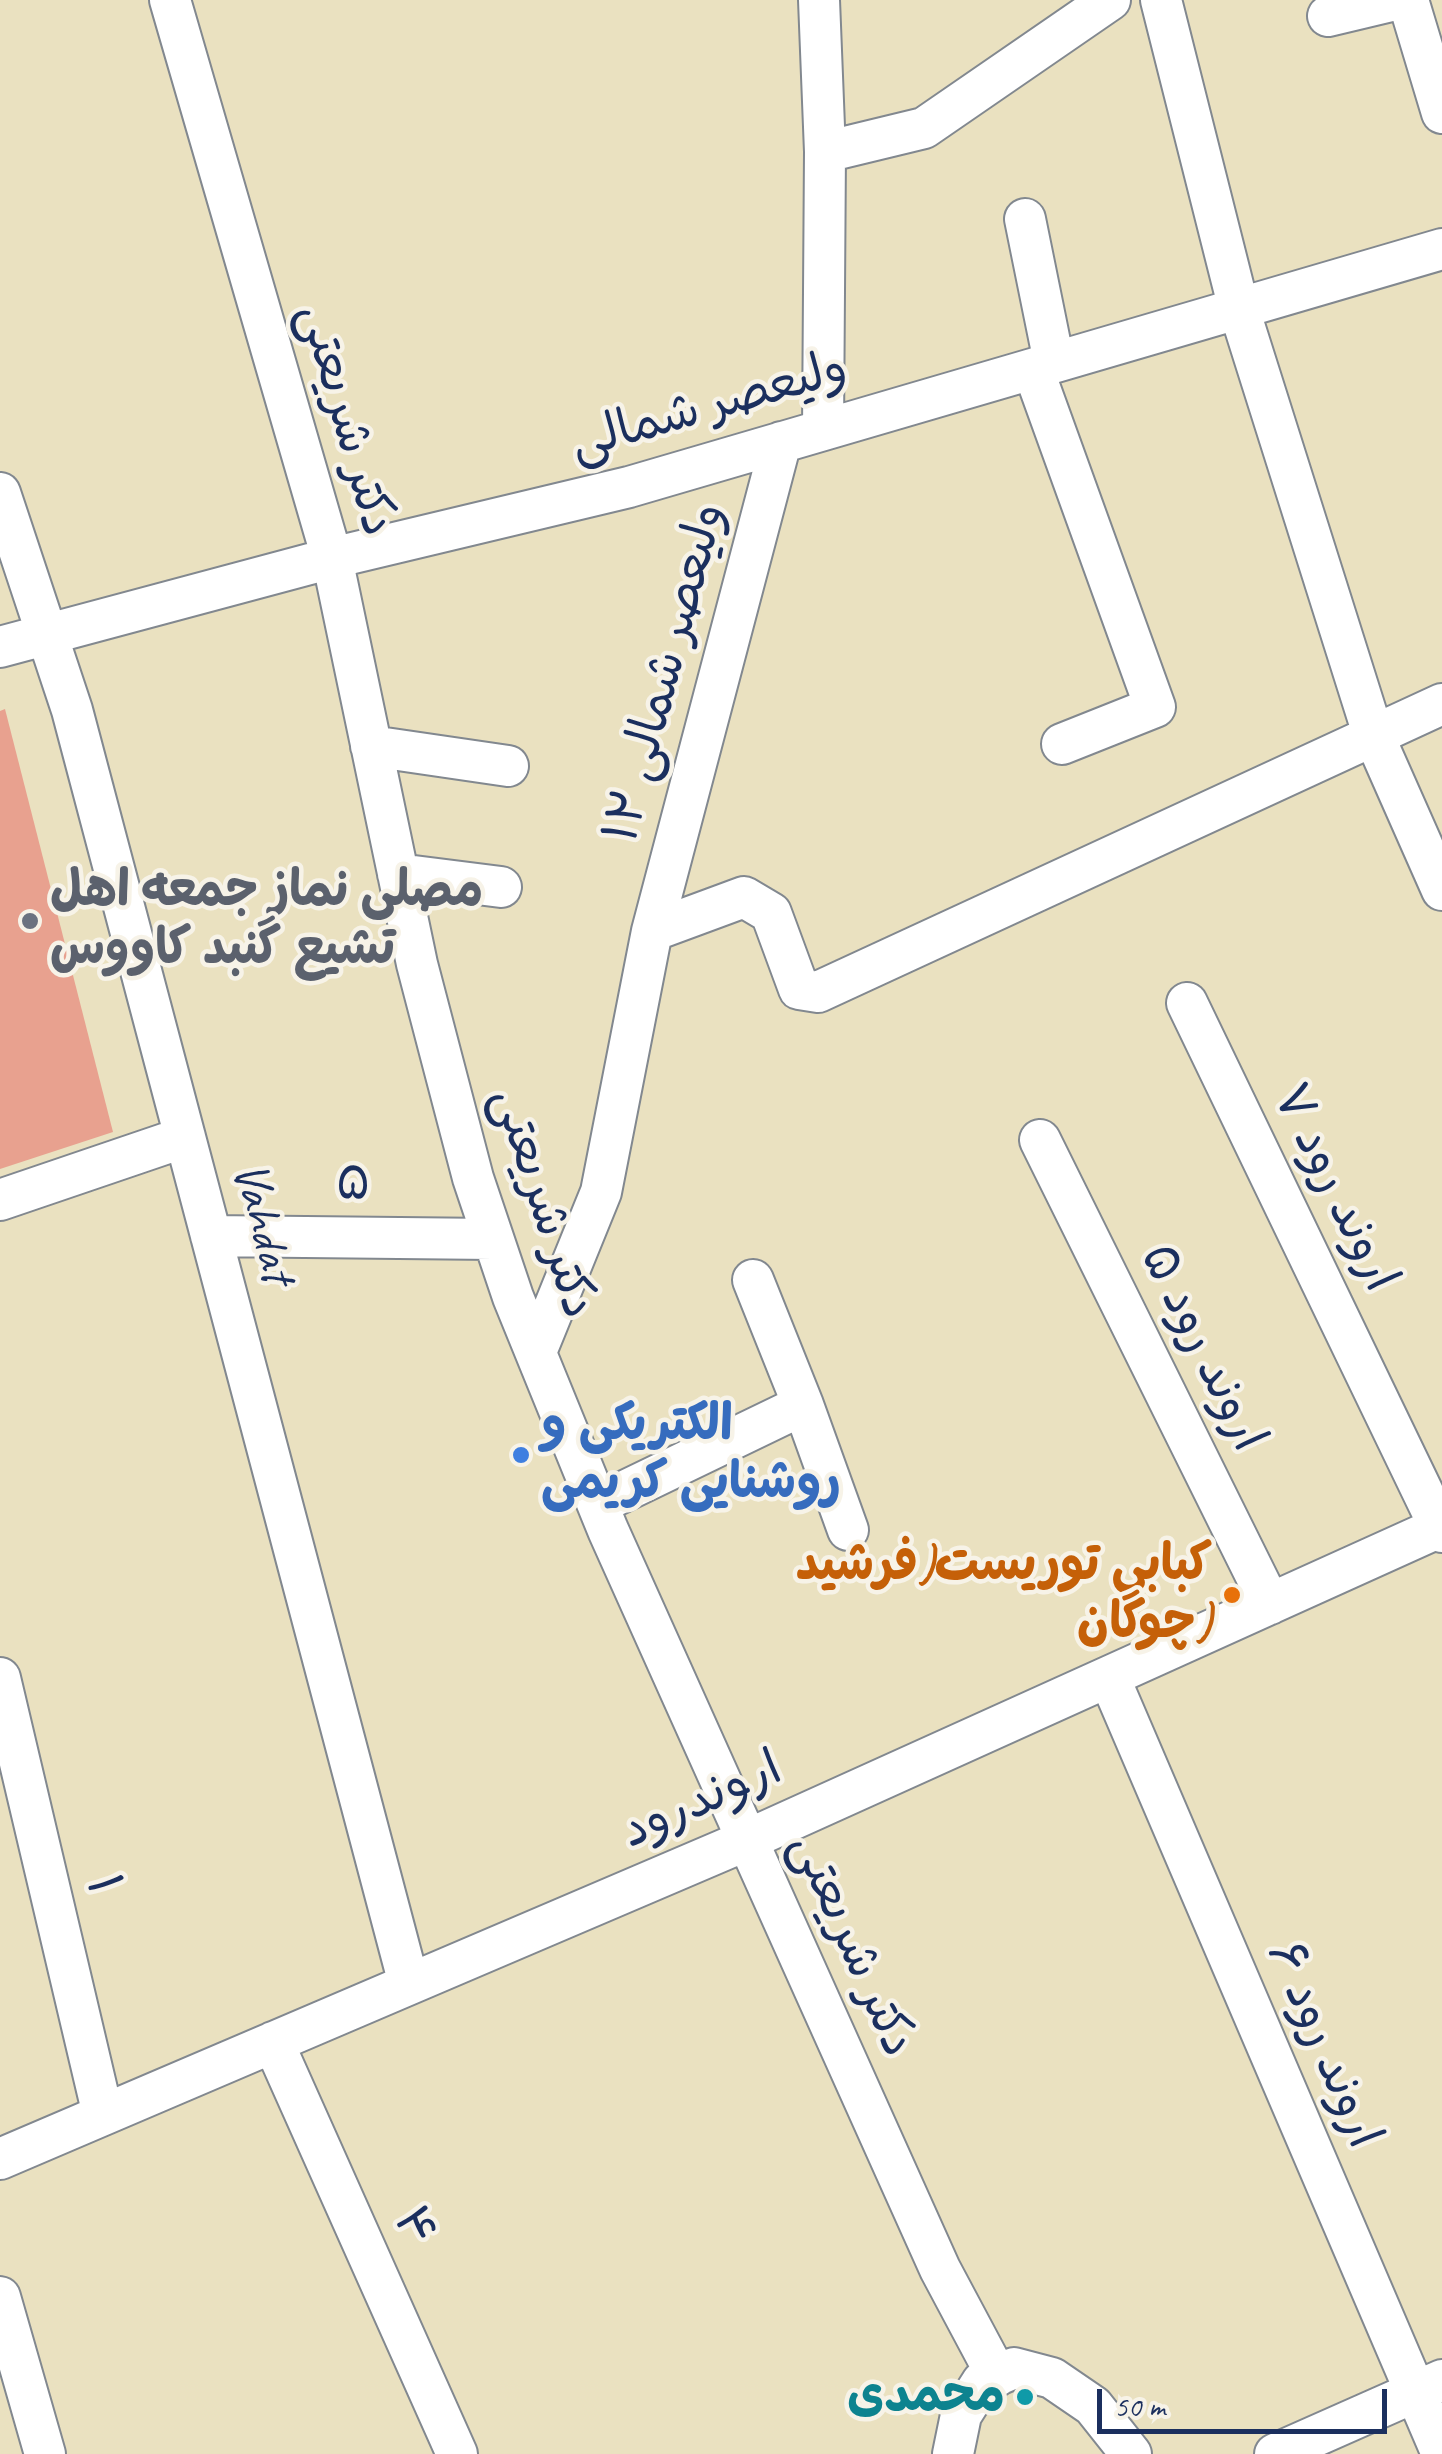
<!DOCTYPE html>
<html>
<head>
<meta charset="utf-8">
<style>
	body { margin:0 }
	#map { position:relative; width:1442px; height:2454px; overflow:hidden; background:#eae1c0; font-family:Caveat,sans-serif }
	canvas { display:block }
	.scale { position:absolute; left:1097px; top:2389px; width:290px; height:45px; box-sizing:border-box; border:5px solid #1b2f5e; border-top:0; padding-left:12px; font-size:30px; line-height:35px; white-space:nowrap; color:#1b2f5e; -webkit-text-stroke:8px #f7f3e8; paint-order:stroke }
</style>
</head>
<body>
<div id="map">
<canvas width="1442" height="2454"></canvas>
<div class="scale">50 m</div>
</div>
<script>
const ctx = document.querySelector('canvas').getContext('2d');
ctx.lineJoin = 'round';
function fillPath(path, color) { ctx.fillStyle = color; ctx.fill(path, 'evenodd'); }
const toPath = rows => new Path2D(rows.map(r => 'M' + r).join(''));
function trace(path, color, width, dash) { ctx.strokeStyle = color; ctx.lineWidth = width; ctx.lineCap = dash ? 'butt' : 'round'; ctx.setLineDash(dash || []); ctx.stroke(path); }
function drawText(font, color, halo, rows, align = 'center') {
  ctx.font = font + ' Caveat,"Playpen Sans Arabic",sans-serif'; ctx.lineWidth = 9; ctx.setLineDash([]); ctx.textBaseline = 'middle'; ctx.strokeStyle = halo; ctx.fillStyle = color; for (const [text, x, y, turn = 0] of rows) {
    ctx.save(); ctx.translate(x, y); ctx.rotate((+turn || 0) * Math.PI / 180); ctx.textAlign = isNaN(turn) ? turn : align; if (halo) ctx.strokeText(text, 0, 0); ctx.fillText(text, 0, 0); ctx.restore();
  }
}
const building = toPath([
	[5,709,113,1132,0,1169,0,711]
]);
const minor = toPath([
	[170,0,332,558,417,964,473,1178,513,1297,608,1530,940,2269,997,2376],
	[819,0,825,152,823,430],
	[1161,0,1239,309,1373,734,1442,890],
	[1408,0,1442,113],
	[1328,16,1395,0],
	[825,152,924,128,1110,0],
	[1025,219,1054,362],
	[1033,369,1155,707,1062,744],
	[0,493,72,710,409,1984],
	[0,647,332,558,629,487,1442,249],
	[371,746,508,766],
	[398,874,501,887],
	[652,931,744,897,771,913,799,989,818,992,1442,704],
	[1187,1003,1442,1532],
	[1040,1140,1270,1604],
	[0,1200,185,1137],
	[211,1236,493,1239],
	[753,1280,803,1405,848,1530],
	[536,1352,601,1192,652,931,781,442],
	[598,1504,803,1405],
	[1109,1677,1442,2454],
	[0,1678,103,2115],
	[273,2042,457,2454],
	[0,2159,747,1840,1442,1526],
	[0,2297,45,2454],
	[953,2454,961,2415,982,2382,1014,2368,1052,2378,1093,2406,1131,2454],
	[1275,2454,1442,2380]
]);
const markers = [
	[30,921,10,"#6b7280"],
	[521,1455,10,"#3f7fe0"],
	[1232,1595,10,"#e8710a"],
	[1025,2397,10,"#0f9aa8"]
];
const streetNames = [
	["ولیعصر شمالی",709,407,-16],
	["دکتر شریعتی",346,420,74],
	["ولیعصر شمالی ۱۲",666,673,-75],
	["۵",353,1185,1],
	["اروند رود ۷",1334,1188,64],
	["دکتر شریعتی",543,1203,72],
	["Vahdat",262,1223,75],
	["اروند رود ۵",1202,1348,64],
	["اروندرود",702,1801,-24],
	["۱",102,1885,77],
	["دکتر شریعتی",852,1945,66],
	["اروند رود ۶",1323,2045,67],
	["۴",413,2227,66]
];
const worshipNames = [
	["مصلی نماز جمعه اهل",50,892],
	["تشیع گنبد کاووس",50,950]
];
const shopNames = [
	["الکتریکی و",541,1426],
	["روشنایی کریمی",541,1484]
];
const foodNames = [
	["کبابی توریست(فرشید",1212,1566],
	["چوگان)",1212,1624]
];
const cultureNames = [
	["محمدی",1005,2397]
];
fillPath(building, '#e8a18f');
trace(minor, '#82888f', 44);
trace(minor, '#fff', 40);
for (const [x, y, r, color] of markers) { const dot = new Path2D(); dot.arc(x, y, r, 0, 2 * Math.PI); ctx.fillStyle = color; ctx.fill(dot); trace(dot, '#f7f3e8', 4); }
drawText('50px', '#1b2f5e', '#f7f3e8', streetNames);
drawText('bold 50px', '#5b616d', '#f7f3e8', worshipNames, 'left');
drawText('bold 50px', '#366cbe', '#f7f3e8', shopNames, 'left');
drawText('bold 50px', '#c56008', '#f7f3e8', foodNames, 'right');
drawText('bold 50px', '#0d838f', '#f7f3e8', cultureNames, 'right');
</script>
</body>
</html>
